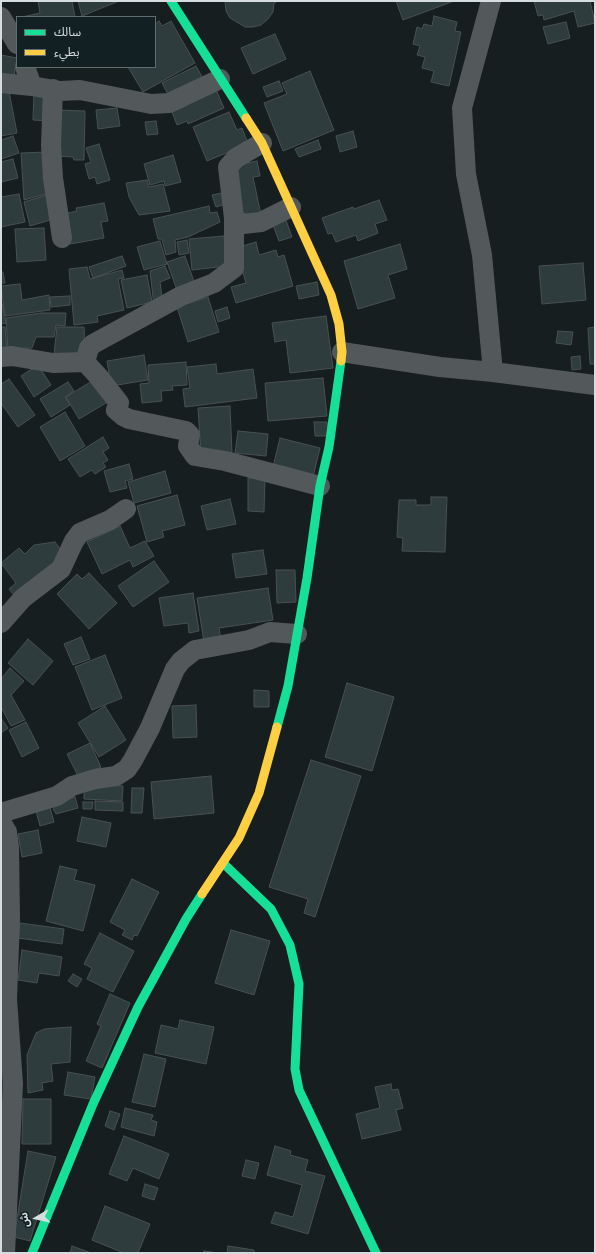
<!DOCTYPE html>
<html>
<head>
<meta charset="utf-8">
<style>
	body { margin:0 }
	#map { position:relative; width:596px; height:1254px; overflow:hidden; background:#161e20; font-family:"Asap Condensed","Noto Sans Arabic",sans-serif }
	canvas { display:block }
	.frame { position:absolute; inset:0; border:2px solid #d5dde0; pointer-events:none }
	.legend { position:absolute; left:16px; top:16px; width:140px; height:52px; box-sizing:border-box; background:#132023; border:1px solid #616c6f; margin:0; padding:5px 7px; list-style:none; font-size:12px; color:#d5dde0 }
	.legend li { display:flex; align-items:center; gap:8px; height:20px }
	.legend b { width:20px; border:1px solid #616c6f }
	.north { position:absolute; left:16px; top:1198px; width:40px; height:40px; -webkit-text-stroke:3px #132023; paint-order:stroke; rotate:261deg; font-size:11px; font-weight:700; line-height:16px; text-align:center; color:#d5dde0 }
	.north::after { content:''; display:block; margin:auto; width:14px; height:18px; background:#d5dde0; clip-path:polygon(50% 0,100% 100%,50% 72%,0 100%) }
</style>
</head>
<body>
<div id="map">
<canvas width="596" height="1254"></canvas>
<div class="frame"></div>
<ul class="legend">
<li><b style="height:5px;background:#16e098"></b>سالك</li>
<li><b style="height:5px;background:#ffcf43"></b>بطيء</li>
</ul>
<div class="north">ش</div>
</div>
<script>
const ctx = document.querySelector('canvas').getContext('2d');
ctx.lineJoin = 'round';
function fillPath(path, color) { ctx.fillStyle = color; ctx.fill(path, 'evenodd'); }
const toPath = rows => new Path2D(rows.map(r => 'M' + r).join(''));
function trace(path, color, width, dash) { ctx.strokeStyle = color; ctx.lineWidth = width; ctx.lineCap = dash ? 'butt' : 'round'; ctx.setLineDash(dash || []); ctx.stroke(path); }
const building = toPath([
	[38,1,72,1,75,17,22,17,40,13,38,1],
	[78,1,119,1,82,16,78,1],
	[225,1,278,1,274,3,273,12,268,19,261,25,253,27,245,27,230,18,226,11,225,1],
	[396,1,454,1,403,20,396,1],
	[534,1,590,1,595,23,578,27,574,11,544,20,543,15,538,16,534,1],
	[434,16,457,22,455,31,461,32,449,86,431,82,434,71,422,68,425,57,417,55,420,46,413,44,417,27,422,29,424,24,432,26,434,16],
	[159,21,162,26,171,21,195,63,143,92,128,67,155,67,155,24,159,21],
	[566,22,570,38,548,44,543,27,566,22],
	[275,34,286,59,253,74,241,48,275,34],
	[1,55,17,58,14,76,1,73,1,55],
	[196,66,205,82,171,100,162,83,196,66],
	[310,71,334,130,283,151,264,103,287,94,282,83,310,71],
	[279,81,283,91,267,97,263,87,279,81],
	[214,85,224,108,188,124,187,121,177,125,172,112,186,106,183,99,214,85],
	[8,86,17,133,1,136,1,87,8,86],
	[34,90,51,91,50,121,33,120,34,90],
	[117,108,120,126,98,129,96,110,117,108],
	[58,110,85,111,84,160,74,160,73,157,57,156,58,110],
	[229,112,237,130,242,128,247,141,243,146,207,161,193,127,229,112],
	[156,121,158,134,147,135,145,122,156,121],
	[353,131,357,147,340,152,336,136,353,131],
	[13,136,19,153,1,159,1,140,13,136],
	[318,140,321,149,299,157,295,149,318,140],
	[99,144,110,180,97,184,95,177,89,179,85,164,91,162,86,148,99,144],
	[46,152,49,193,24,200,21,153,46,152],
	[173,155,181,182,165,186,164,181,150,185,144,164,173,155],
	[13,159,18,178,1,182,1,162,13,159],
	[257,161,260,176,253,177,261,215,243,219,232,166,257,161],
	[147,180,149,187,163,184,170,211,139,215,129,197,126,183,147,180],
	[226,192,229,203,216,207,212,195,226,192],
	[19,194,25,222,1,227,1,197,19,194],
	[50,194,57,218,30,226,24,202,50,194],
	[379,200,387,220,375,224,378,233,358,241,356,235,336,242,332,233,328,234,322,218,353,207,354,209,379,200],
	[104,203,108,221,101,222,104,238,70,244,64,214,77,211,76,208,104,203],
	[209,206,210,213,217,212,220,222,188,237,175,240,176,252,166,255,162,239,158,239,153,219,209,206],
	[284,215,292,237,279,241,271,220,284,215],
	[44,228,46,260,17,262,15,229,44,228],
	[224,236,227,266,192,270,189,239,224,236],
	[187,240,189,253,179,255,177,242,187,240],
	[160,241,167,264,144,270,137,247,160,241],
	[256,242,259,255,276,250,278,257,284,255,293,286,236,303,231,287,246,283,236,248,256,242],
	[400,244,407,269,388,275,395,298,358,309,344,261,400,244],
	[122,256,126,266,93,278,89,267,122,256],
	[185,256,196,287,178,293,167,262,185,256],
	[583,263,586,300,542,304,539,266,583,263],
	[165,266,170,278,160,282,163,305,154,306,150,271,165,266],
	[87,267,90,279,122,270,124,278,118,279,124,310,97,316,98,322,74,325,69,269,87,267],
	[1,272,3,272,5,283,1,283,1,272],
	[147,275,152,302,127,308,121,280,147,275],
	[317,282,319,295,299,299,296,286,317,282],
	[20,284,22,300,49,295,50,310,5,316,1,286,20,284],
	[70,296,70,305,51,307,50,297,70,296],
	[208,297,219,332,188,342,177,307,208,297],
	[1,298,6,323,1,324,1,298],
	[227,307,230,318,218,322,215,311,227,307],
	[41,313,66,313,65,326,56,325,54,337,36,337,32,348,8,349,6,318,41,313],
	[326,316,333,368,290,373,286,340,275,342,272,323,326,316],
	[1,327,5,327,7,351,1,351,1,327],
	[57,327,84,327,85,354,54,354,57,327],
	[595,327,595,364,590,364,588,328,595,327],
	[558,331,573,332,571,345,556,343,558,331],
	[144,355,148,380,111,386,107,361,144,355],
	[580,356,581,369,572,370,571,357,580,356],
	[186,362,187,385,172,386,173,390,161,391,162,401,142,403,140,384,149,383,148,365,186,362],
	[216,364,217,374,253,369,257,398,185,407,183,389,190,388,187,367,216,364],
	[38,365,51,385,34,397,21,376,38,365],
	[97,378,111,400,79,419,66,397,97,378],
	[323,378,327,416,268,421,265,383,323,378],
	[9,379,35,415,18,427,1,403,1,384,9,379],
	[68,382,74,391,65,397,70,405,51,417,40,399,68,382],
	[230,406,232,453,201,454,198,408,230,406],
	[65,412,85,446,60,461,40,427,65,412],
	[314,422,327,422,328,436,315,436,314,422],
	[238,431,268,434,266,456,235,453,238,431],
	[103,437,109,448,103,452,108,460,103,463,106,467,95,474,92,470,80,477,68,459,103,437],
	[280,438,320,448,313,477,273,467,280,438],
	[129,464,133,479,125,481,127,488,110,492,104,471,129,464],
	[165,471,171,493,134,503,128,482,165,471],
	[248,478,265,478,264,512,248,511,248,478],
	[177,495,185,525,162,531,164,537,147,542,137,506,177,495],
	[431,497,447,497,445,552,402,551,403,538,397,537,399,500,416,500,416,505,431,505,431,497],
	[230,499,236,524,207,530,201,506,230,499],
	[120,526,130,548,145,541,154,556,133,567,130,560,102,574,87,542,120,526],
	[55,542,66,557,17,599,9,589,16,583,1,563,19,548,25,554,34,545,55,542],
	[263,550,267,574,236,578,232,554,263,550],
	[154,561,169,582,133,607,118,586,154,561],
	[276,570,295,570,296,602,277,603,276,570],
	[89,573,117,603,89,629,57,594,77,574,82,579,89,573],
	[268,588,273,620,219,628,221,640,204,642,197,598,268,588],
	[193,593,199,631,189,633,188,623,164,626,159,598,193,593],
	[81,637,90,659,73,665,64,644,81,637],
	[28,639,53,661,33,685,8,663,28,639],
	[105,655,122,698,92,710,75,667,105,655],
	[10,668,24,681,11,695,25,720,11,726,1,707,1,679,10,668],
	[347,683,394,697,372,771,325,757,347,683],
	[254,690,269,691,269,707,254,707,254,690],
	[196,705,197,737,173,738,172,706,196,705],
	[105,706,126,740,99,757,78,723,105,706],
	[1,718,8,728,1,733,1,718],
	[26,722,39,748,22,757,9,730,26,722],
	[90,743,101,767,79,778,67,754,90,743],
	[311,760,361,776,315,917,304,913,308,899,269,887,311,760],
	[211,776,214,813,154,819,151,782,211,776],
	[84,784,123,786,122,801,84,799,84,784],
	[132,788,144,788,142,813,131,813,132,788],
	[75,797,78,808,56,814,55,811,54,811,52,803,75,797],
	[95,801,123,802,123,811,95,810,95,801],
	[83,802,93,802,92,809,83,809,83,802],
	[49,804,54,822,40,826,35,807,49,804],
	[82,817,111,823,106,847,77,841,82,817],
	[38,830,42,853,22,857,18,834,38,830],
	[60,866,77,870,74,880,95,885,83,931,46,921,60,866],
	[132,879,159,892,137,936,134,935,132,940,122,935,125,930,110,922,132,879],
	[20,923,64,929,62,944,18,938,20,923],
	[231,930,270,941,254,995,215,983,231,930],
	[100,933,134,951,113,992,87,979,92,968,84,964,100,933],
	[22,950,62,957,59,976,39,973,37,983,18,980,22,950],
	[73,974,82,979,77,987,68,981,73,974],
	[110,994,130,1003,102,1068,86,1061,101,1026,97,1024,110,994],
	[180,1020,214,1027,206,1064,155,1053,161,1025,178,1029,180,1020],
	[71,1027,70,1062,51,1064,53,1081,42,1083,43,1090,28,1093,27,1055,36,1033,44,1029,71,1027],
	[144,1054,166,1059,155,1107,132,1102,144,1054],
	[1,1072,4,1072,9,1103,1,1105,1,1072],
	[68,1072,95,1077,91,1099,64,1095,68,1072],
	[391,1084,392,1090,398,1089,403,1108,396,1110,401,1130,362,1139,356,1114,380,1108,375,1087,391,1084],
	[23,1099,51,1099,51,1144,22,1144,23,1099],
	[125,1108,153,1115,151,1120,157,1122,154,1136,121,1127,125,1108],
	[110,1111,120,1114,114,1130,105,1126,110,1111],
	[124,1136,169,1154,159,1179,133,1168,127,1181,109,1174,124,1136],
	[275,1146,291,1151,290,1155,308,1160,305,1171,325,1176,308,1234,271,1223,275,1212,293,1217,302,1185,267,1175,275,1146],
	[28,1151,56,1157,30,1241,14,1237,28,1151],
	[246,1160,259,1163,255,1179,242,1176,246,1160],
	[145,1184,158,1188,154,1200,142,1196,145,1184],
	[105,1206,150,1224,138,1253,124,1253,92,1240,105,1206],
	[72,1246,91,1253,70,1253,72,1246],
	[228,1246,254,1250,254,1253,227,1253,228,1246],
	[204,1251,219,1253,203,1253,204,1251]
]);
const street = toPath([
	[491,1,462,108,466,174,482,255,493,372],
	[1,17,17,44],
	[25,67,32,86,60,91,80,90,151,104,169,103,220,79],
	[1,83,32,86],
	[53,89,51,145,53,178,62,238],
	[234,218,243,224,261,222,291,207],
	[342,352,440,367,493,372,595,385],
	[1,357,12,356,53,363,85,362,98,376,119,403,116,410,123,416,129,419,186,431,190,435,188,446,195,456,225,461,320,486],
	[85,362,89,348,93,344,181,296,214,283,234,268,234,218,228,167,236,158,262,143],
	[1,623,23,598,61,569,74,541,80,533,110,520,126,509],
	[1,813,57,796,72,786,95,779,116,776,127,769,133,760,150,728,175,669,181,661,195,650,249,640,270,632,297,634],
	[1,822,7,832,9,847,10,919,7,999,13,1084,5,1253]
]);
const fast = toPath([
	[171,1,246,118],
	[277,727,288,686,307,578,320,486,329,447,341,361],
	[223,863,271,909,290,945,299,984,295,1069,299,1090,376,1253],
	[32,1253,93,1104,138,1007,186,919,202,894]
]);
const slow = toPath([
	[246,118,262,143,331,295,339,324,342,352,341,361],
	[202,894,239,838,259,793,277,727]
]);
fillPath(building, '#2e3c3d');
trace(building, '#495051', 1);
trace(street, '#53595a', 20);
trace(fast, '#16e098', 9);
trace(slow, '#ffcf43', 9);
</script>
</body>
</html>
